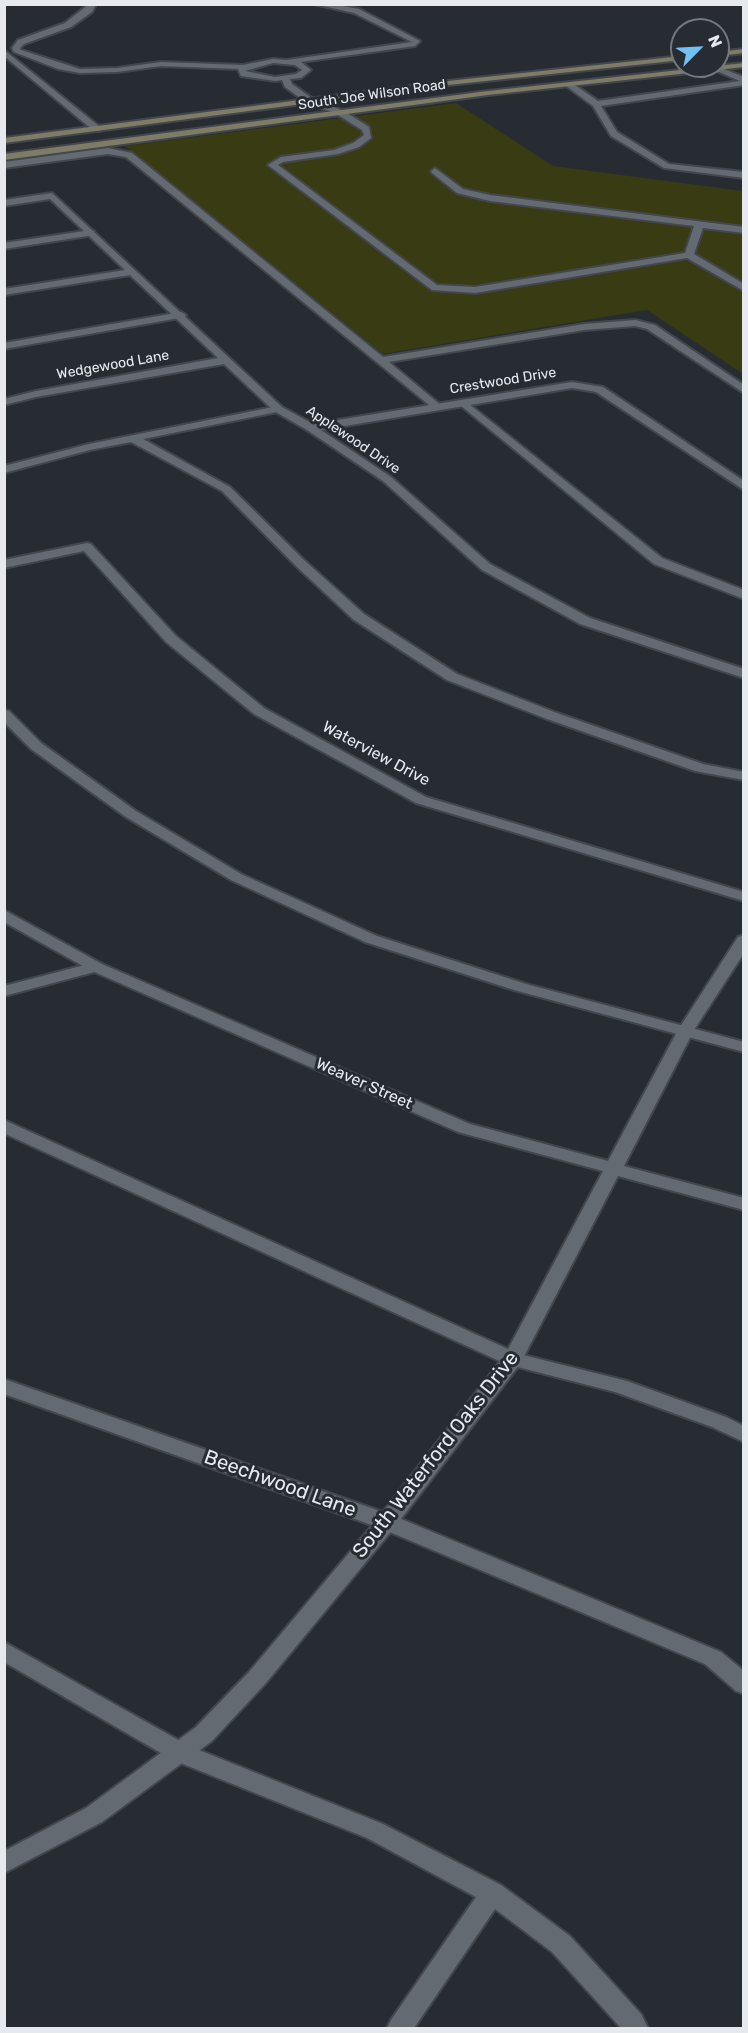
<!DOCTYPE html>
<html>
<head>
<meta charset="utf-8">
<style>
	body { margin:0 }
	#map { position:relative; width:748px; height:2033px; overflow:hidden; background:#262c32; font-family:Rubik,sans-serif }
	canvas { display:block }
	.frame { position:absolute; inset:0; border:6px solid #e6eaee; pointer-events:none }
	.north { position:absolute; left:670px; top:18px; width:60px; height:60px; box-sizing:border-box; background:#262c32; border:2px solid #73787d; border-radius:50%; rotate:66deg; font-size:16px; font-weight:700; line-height:24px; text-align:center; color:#e6eaee }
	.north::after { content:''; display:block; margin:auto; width:21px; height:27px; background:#71c1f4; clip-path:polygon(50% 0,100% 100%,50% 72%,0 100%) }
</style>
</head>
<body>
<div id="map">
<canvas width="748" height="2033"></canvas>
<div class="frame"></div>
<div class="north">N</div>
</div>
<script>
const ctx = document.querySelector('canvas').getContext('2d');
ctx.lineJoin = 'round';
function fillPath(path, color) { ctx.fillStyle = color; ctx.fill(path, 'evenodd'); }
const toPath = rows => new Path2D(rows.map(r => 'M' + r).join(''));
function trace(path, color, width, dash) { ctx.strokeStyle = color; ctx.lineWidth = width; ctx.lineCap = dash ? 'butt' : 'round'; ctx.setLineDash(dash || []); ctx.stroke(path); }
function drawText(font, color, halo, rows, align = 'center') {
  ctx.font = font + ' Rubik,sans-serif'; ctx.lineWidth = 6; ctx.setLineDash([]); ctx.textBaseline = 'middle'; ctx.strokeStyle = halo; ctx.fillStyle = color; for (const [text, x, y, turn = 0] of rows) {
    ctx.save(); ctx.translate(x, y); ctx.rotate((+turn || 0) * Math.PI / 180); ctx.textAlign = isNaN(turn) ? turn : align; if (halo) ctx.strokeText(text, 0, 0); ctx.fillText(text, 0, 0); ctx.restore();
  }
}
const green = toPath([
	[456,103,553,166,743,191,743,374,647,310,383,354,125,146]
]);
const service = toPath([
	[89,4,96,4,92,12,71,27,24,44,20,48,21,50,80,69,117,68,161,62,243,65,273,59,287,60,412,42,354,13,314,4,332,4,359,9,420,41,415,46,301,62,311,70,301,78,290,79,292,84,313,99,344,111,344,115,341,115,307,103,285,87,282,80,275,81,241,76,238,69,161,66,117,72,80,73,58,69,14,52,12,48,18,40,65,23,89,4],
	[273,63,295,65,302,70,296,74,275,77,245,71,273,63],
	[4,50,100,127,100,131,94,131,4,56,4,50],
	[705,66,716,66,744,77,744,85,601,106,617,132,669,164,744,172,744,178,664,168,611,136,593,106,565,85,572,83,598,101,740,81,705,66],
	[108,148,132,153,383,357,584,324,635,320,655,325,744,385,744,393,647,329,635,326,584,330,389,362,443,407,438,410,434,409,126,157,108,154,4,168,4,162,108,148],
	[91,230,94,231,94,235,4,249,4,243,91,230],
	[181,312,186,315,185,317,4,349,4,343,181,312],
	[464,400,662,558,744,590,744,599,654,564,460,405,460,401,464,400],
	[278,406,283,409,282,411,143,439,230,487,304,560,364,614,457,674,557,713,703,764,744,772,744,780,695,771,547,719,447,680,354,620,296,566,222,491,131,442,90,450,4,473,4,466,89,444,278,406],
	[4,710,9,711,41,743,136,811,241,874,377,936,526,984,744,1042,744,1052,514,990,365,942,231,880,126,817,31,749,4,722,4,710],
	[4,1120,519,1354,627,1381,726,1417,744,1426,744,1442,712,1427,615,1392,506,1364,10,1136,4,1133,4,1120],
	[4,1642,189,1746,383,1824,501,1885,570,1936,641,2014,648,2028,621,2028,552,1952,495,1909,414,2028,387,2028,391,2020,476,1897,367,1838,173,1760,4,1662,4,1642]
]);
const minor = toPath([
	[338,111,344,111,369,127,371,138,359,147,338,154,283,162,278,165,437,285,475,287,685,253,694,226,490,201,457,193,432,173,431,171,435,168,463,189,490,195,744,227,744,233,703,228,694,254,744,284,744,291,687,258,475,293,432,290,268,165,281,157,334,150,353,143,364,135,362,130,338,115,338,111],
	[52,193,282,407,313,424,572,382,603,387,744,481,744,490,596,392,572,388,321,430,391,477,490,564,590,618,744,669,744,678,580,624,482,570,383,481,307,430,274,411,224,364,36,397,4,405,4,399,36,391,218,358,130,275,4,295,4,289,125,270,50,199,4,206,4,200,52,193],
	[87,543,91,544,176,636,264,708,426,797,744,892,744,901,416,803,254,714,166,642,84,551,4,568,4,560,87,543],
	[96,962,102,964,104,967,102,970,4,996,4,986,96,962],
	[4,1379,394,1516,721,1652,744,1671,744,1694,736,1691,705,1664,380,1528,4,1394,4,1379]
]);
const tertiary = toPath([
	[4,910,102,964,470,1124,608,1161,678,1030,738,937,744,935,744,953,694,1030,624,1166,744,1198,744,1210,618,1176,520,1364,394,1528,265,1684,212,1741,102,1822,4,1873,4,1851,86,1808,196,1727,249,1672,380,1516,505,1355,603,1171,458,1132,90,970,4,922,4,910]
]);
const secondary = toPath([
	[744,49,744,53,718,56,718,52,744,49],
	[682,56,682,60,448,85,4,143,4,138,448,81,682,56],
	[744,63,744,67,488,95,4,160,4,154,488,91,744,63]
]);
const farStreetnames = [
	["South Joe Wilson Road",372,95,-8],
	["Wedgewood Lane",113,365,-10],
	["Crestwood Drive",503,381,-9],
	["Applewood Drive",353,440,34]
];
const streetNames = [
	["Waterview Drive",376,754,28],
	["Weaver Street",364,1084,24]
];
const nearStreetnames = [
	["South Waterford Oaks Drive",436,1455,-52],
	["Beechwood Lane",280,1484,20]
];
fillPath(green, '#393b13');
trace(service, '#43474d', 4);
trace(minor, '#43474d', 4);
trace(tertiary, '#43474d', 4);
trace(secondary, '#43474d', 4);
fillPath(service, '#636a71');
fillPath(minor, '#636a71');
fillPath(tertiary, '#636a71');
fillPath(secondary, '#7e7b66');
drawText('14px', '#e6eaee', '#262c32', farStreetnames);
drawText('16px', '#e6eaee', '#262c32', streetNames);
drawText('20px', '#e6eaee', '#262c32', nearStreetnames);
</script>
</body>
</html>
